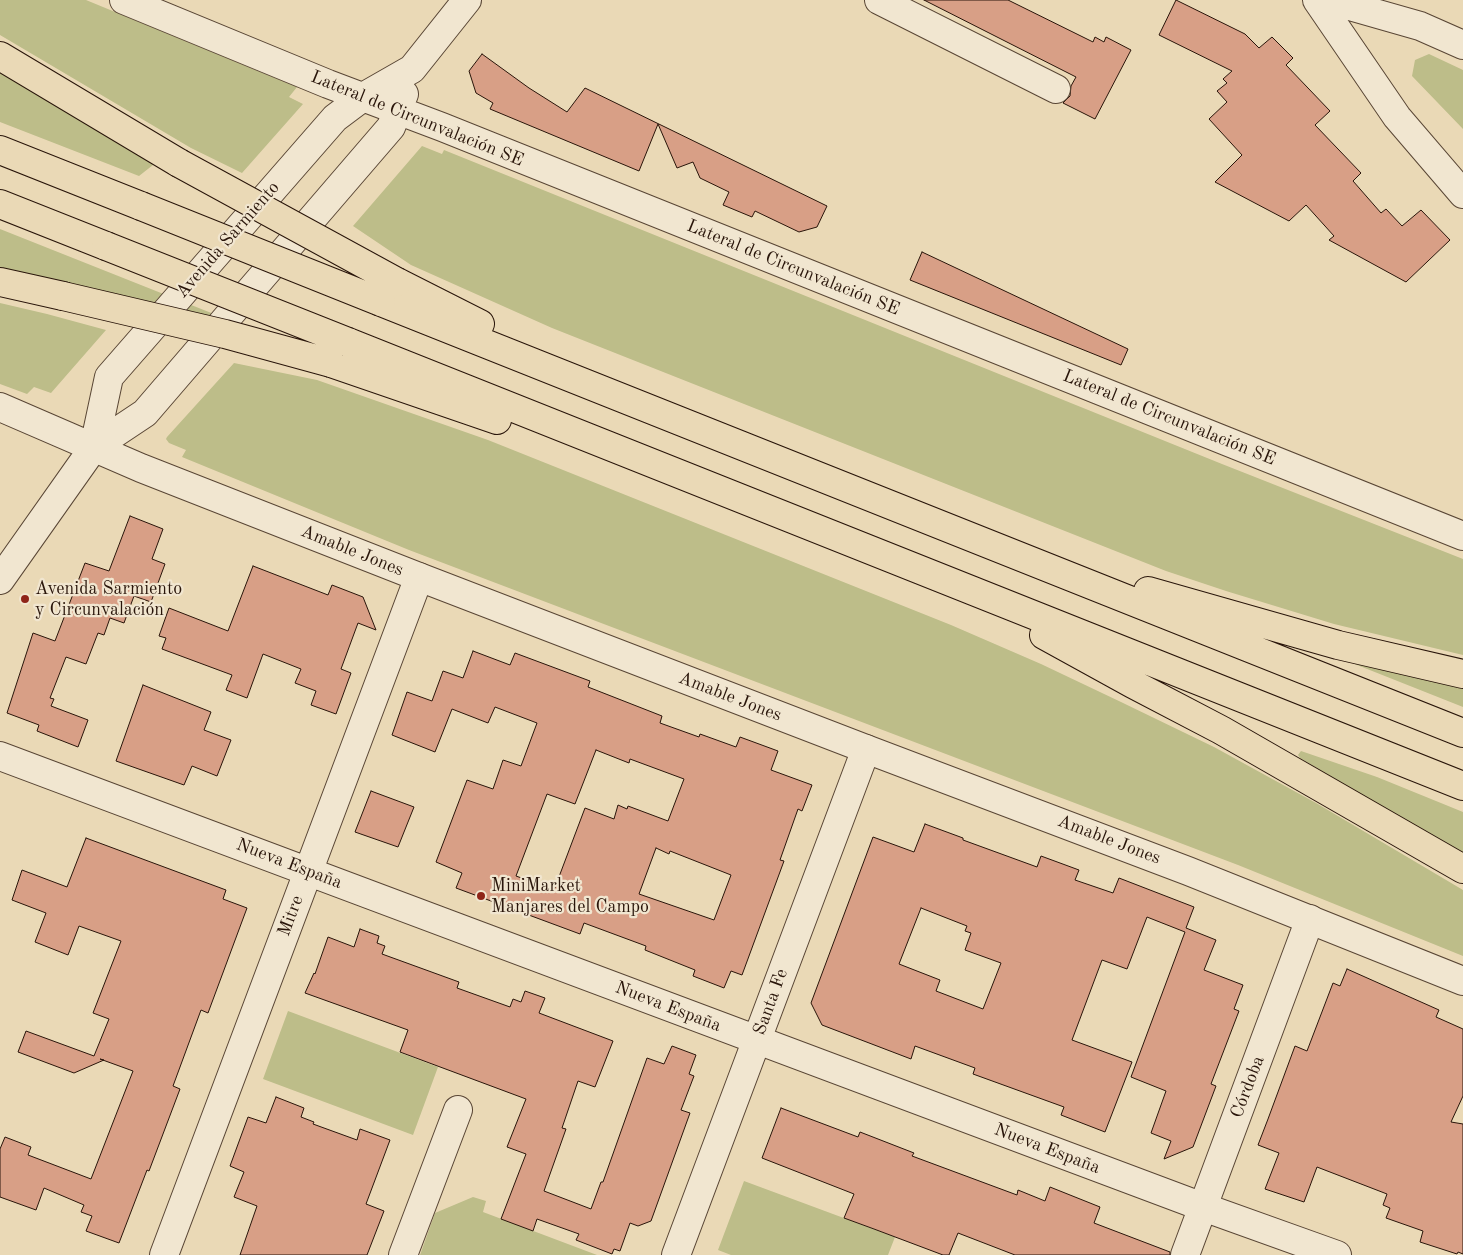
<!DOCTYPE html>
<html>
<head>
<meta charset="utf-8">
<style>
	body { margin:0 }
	canvas { display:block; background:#ead9b6 }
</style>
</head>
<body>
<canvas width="1463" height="1255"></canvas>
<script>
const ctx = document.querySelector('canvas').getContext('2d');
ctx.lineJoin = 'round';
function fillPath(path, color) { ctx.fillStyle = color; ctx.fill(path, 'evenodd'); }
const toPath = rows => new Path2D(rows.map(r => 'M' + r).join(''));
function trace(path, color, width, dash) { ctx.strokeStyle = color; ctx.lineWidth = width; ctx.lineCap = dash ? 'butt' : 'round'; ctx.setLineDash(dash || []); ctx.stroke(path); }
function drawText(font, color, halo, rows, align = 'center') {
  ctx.font = font + ' "Old Standard TT",serif'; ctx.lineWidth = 4.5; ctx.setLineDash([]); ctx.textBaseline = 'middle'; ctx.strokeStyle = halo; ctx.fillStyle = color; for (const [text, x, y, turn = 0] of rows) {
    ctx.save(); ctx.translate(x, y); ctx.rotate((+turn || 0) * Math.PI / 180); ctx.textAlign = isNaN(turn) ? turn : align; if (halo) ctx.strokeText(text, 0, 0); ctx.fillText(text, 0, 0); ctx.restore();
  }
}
const green = toPath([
	[0,0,86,0,297,87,289,97,303,104,242,173,191,148,0,35],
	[1429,54,1463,70,1463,129,1412,76,1415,60],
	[0,67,153,162,153,165,139,176,0,122],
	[422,146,442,154,444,150,1222,464,1463,559,1463,655,1334,624,1226,591,1166,571,552,328,411,265,353,226],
	[0,229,234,322,0,270],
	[0,303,47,314,106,330,51,393,34,387,27,394,0,384],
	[234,363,317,380,488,440,951,625,1041,664,1121,702,1214,747,1316,803,1463,890,1463,956,1238,865,409,550,182,457,186,450,169,443,166,439,167,437],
	[1347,661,1463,685,1463,707],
	[1301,751,1377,777,1463,812,1463,856,1300,758,1298,755],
	[288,1011,438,1067,413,1135,263,1079],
	[744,1181,895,1237,888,1255,731,1255,718,1250],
	[473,1197,486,1201,483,1212,597,1255,420,1255,435,1213]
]);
const building = toPath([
	[924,0,1008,0,1093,42,1095,37,1104,42,1106,37,1131,50,1095,119,1063,103,1070,96,1071,86,1076,77,924,0],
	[1176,0,1245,34,1259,48,1272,37,1293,58,1286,65,1330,111,1315,125,1361,173,1353,181,1381,213,1386,209,1402,226,1421,210,1450,240,1406,282,1329,240,1334,236,1306,205,1289,221,1215,182,1242,155,1209,119,1227,102,1217,91,1227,83,1223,79,1232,71,1159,35,1176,0],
	[482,54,529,88,567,112,585,88,827,206,817,227,799,232,755,211,752,217,723,205,729,192,700,178,693,162,677,168,658,124,639,171,490,109,493,103,476,93,469,71,482,54],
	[922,252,1128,349,1121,365,910,280,922,252],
	[130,516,163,529,152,559,165,564,151,602,134,596,124,623,110,618,104,635,98,633,86,664,66,657,50,698,54,699,51,706,88,720,78,747,37,731,39,725,7,713,33,633,55,641,85,563,109,571,130,516],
	[253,566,328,595,332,585,363,597,376,630,358,623,341,669,351,673,336,714,311,705,316,691,295,683,301,669,263,654,247,698,226,690,232,675,162,649,166,638,159,636,169,608,228,631,253,566],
	[473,651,510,665,515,653,590,681,588,687,662,716,660,723,699,737,700,734,736,747,740,737,778,751,771,770,812,785,802,811,798,809,780,860,784,861,742,975,731,971,724,988,693,976,695,970,645,950,646,946,584,923,580,934,456,888,462,873,436,862,467,780,493,789,503,760,521,766,537,723,495,707,488,723,452,709,435,752,392,735,407,692,432,701,443,671,463,678,473,651],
	[596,750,629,763,630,759,684,779,668,821,628,806,627,809,618,805,614,819,585,808,554,890,516,876,547,794,575,804,596,750],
	[656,848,669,854,670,851,731,875,714,920,639,894,656,848],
	[143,685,211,712,204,730,231,740,217,776,192,766,184,785,116,761,143,685],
	[371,791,414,807,398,847,355,832,371,791],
	[925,824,963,838,963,840,1037,867,1041,856,1079,870,1075,880,1113,893,1119,878,1194,907,1186,928,1216,940,1204,970,1243,985,1234,1009,1239,1011,1211,1084,1216,1086,1193,1147,1164,1159,1171,1141,1151,1133,1166,1091,1131,1077,1185,932,1147,917,1127,969,1102,960,1072,1040,1132,1062,1105,1132,1061,1115,1064,1107,973,1074,975,1068,915,1046,911,1059,822,1025,811,1003,873,837,914,852,925,824],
	[921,908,967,926,965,931,971,933,965,950,1001,963,983,1009,936,991,940,980,899,964,921,908],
	[86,838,226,890,223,899,247,908,208,1013,201,1010,173,1086,180,1089,149,1171,147,1170,119,1243,86,1231,92,1216,81,1212,84,1205,44,1188,36,1210,0,1197,0,1149,5,1137,31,1147,28,1155,91,1179,133,1071,100,1059,104,1060,74,1073,18,1052,26,1031,94,1056,109,1019,93,1013,121,941,79,926,68,955,35,942,46,913,12,900,22,870,67,887,86,838],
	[360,929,379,936,377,943,385,946,382,954,459,982,457,988,510,1007,513,999,521,1002,525,991,545,998,539,1013,613,1041,595,1087,578,1081,562,1128,566,1129,544,1191,591,1209,601,1182,603,1182,647,1058,664,1064,672,1046,696,1055,689,1074,694,1076,681,1110,690,1113,651,1221,638,1226,630,1223,620,1251,614,1249,612,1254,576,1240,579,1234,537,1219,533,1231,501,1219,526,1154,507,1147,526,1099,400,1052,408,1030,305,993,314,973,315,974,328,937,354,947,360,929],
	[1347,969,1439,1010,1436,1017,1463,1029,1463,1096,1451,1122,1463,1124,1463,1254,1458,1252,1457,1254,1420,1242,1423,1231,1386,1218,1390,1208,1383,1205,1387,1194,1317,1167,1304,1202,1265,1189,1279,1153,1258,1145,1268,1119,1295,1046,1307,1051,1333,983,1340,986,1347,969],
	[276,1097,304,1108,301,1117,314,1122,313,1124,357,1140,360,1129,390,1140,366,1204,384,1211,367,1255,240,1255,257,1206,234,1197,244,1172,230,1166,248,1117,266,1123,276,1097],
	[781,1108,858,1137,860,1132,914,1153,912,1156,1017,1195,1018,1190,1045,1201,1050,1187,1100,1207,1094,1223,1170,1252,1170,1255,1015,1255,958,1233,949,1255,943,1255,874,1229,844,1218,854,1194,762,1158,781,1108]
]);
const minor = toPath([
	[879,0,1056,89],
	[1317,0,1397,117,1463,194],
	[1329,0,1420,26,1463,45],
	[0,580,94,447],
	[0,756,1203,1207,1337,1255],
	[164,1255,419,577],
	[403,1255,458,1110],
	[676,1255,866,749],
	[1185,1255,1310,919]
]);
const tertiary = toPath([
	[124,0,328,84,442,127,1463,536],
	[0,407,141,468,419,577,866,749,1188,871,1463,981],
	[94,447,109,377,335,118,363,97,412,69,467,0],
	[94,447,145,413,391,127,404,94]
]);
const motorway = toPath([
	[0,56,179,163],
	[0,150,141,206],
	[0,204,106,246],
	[0,282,63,296],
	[397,282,480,324],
	[381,302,1463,733],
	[348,342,1463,786],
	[331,363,497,420],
	[1148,591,1338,645,1463,674],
	[1044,635,1133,684,1221,730,1463,869]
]);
const motorwayBridge = toPath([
	[179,163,397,282],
	[141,206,381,302],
	[106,246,348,342],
	[63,296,225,334,331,363]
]);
const markers = [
	[25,599,5,"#8f2418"],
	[481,896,5,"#8f2418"]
];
const streetNames = [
	["Lateral de Circunvalación SE",417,119,22],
	["Avenida Sarmiento",228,240,-49],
	["Lateral de Circunvalación SE",793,268,22],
	["Lateral de Circunvalación SE",1169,418,22],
	["Amable Jones",352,551,22],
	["Amable Jones",730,697,21],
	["Amable Jones",1109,840,21],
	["Nueva España",289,864,21],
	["Mitre",291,916,-69],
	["Santa Fe",771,1002,-70],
	["Nueva España",668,1007,21],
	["Córdoba",1248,1087,-69],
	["Nueva España",1047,1149,21]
];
const poiNames = [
	["Avenida Sarmiento",35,589],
	["y Circunvalación",35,610],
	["MiniMarket",491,886],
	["Manjares del Campo",491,907]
];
fillPath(green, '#bdbd89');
fillPath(building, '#d89f86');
trace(building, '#29150a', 1);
trace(minor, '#594635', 30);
trace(tertiary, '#594635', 30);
trace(motorway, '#29150a', 30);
trace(minor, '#f1e6d0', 28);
trace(tertiary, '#f1e6d0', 28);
trace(motorway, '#ead9b6', 28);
trace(motorwayBridge, '#29150a', 30, []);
trace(motorwayBridge, '#ead9b6', 28);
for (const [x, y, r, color] of markers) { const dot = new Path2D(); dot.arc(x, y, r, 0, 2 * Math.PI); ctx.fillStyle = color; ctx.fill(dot); trace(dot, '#f1e6d0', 2); }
drawText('18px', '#29150a', '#f1e6d0', streetNames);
drawText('18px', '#29150a', '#f1e6d0', poiNames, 'left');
</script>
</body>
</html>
